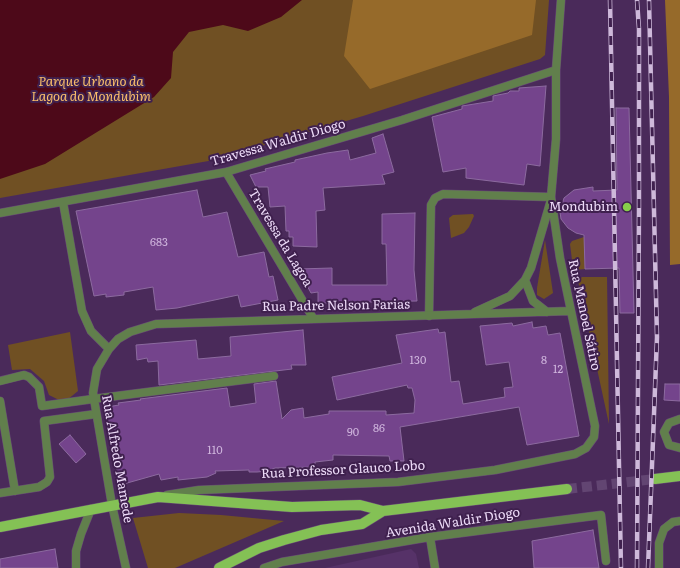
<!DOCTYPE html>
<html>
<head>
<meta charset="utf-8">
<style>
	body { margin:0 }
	canvas { display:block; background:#4a2a5a }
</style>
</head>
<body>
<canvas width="680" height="568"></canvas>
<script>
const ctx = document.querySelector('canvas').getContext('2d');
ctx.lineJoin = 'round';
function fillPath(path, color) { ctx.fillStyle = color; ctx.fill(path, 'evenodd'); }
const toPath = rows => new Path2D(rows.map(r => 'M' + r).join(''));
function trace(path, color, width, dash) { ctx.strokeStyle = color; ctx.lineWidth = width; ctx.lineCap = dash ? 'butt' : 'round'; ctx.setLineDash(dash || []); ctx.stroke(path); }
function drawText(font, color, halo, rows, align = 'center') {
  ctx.font = font + ' Literata,serif'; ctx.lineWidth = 4; ctx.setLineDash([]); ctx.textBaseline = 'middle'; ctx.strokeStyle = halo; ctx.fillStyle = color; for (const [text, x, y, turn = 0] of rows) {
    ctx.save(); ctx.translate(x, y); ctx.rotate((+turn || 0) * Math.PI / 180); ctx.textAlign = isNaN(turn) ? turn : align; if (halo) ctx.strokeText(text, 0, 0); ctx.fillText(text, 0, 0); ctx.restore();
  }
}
const built = toPath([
	[411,549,416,554,419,568,325,568]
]);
const green = toPath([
	[0,0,549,0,545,55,540,59,363,116,214,160,0,198],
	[473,214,474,216,469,227,464,233,451,238,449,218,453,215],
	[584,237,585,269,575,270,573,268,570,244,572,241],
	[545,240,553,293,544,299,537,295,537,288],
	[582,277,607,277,609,424,578,281],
	[70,332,78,391,67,400,59,400,49,395,44,381,30,369,12,370,8,345],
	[179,513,221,515,284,521,175,568,148,568,133,518]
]);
const forest = toPath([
	[353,0,536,0,532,35,370,89,344,56],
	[665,0,680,0,680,264,670,265,669,97]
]);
const water = toPath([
	[0,0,302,0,281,17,248,31,223,25,189,32,173,52,171,78,154,97,45,164,0,179]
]);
const building = toPath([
	[546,86,540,166,527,164,524,185,466,178,466,168,443,172,432,117,462,109,462,106,493,101,493,96,508,93,510,91,519,91,519,88,546,86],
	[616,108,629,108,634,313,620,313,619,268,585,269,584,235,576,233,568,228,561,219,560,212,564,198,574,190,593,187,593,191,617,190,616,108],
	[383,134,394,172,382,175,385,184,323,188,325,210,316,211,317,247,293,246,293,237,289,237,289,231,286,231,285,206,270,207,268,187,256,187,250,175,266,171,265,169,295,162,295,160,327,153,348,150,350,160,376,153,372,138,383,134],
	[197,190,203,217,227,212,238,257,264,252,269,277,273,276,278,300,241,307,238,295,177,308,156,310,153,287,124,292,124,295,106,297,106,294,94,296,76,211,197,190],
	[415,213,414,270,417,301,318,303,318,292,311,293,298,269,332,268,332,285,387,285,386,244,382,244,382,214,415,213],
	[532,322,533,328,546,326,548,335,560,333,579,436,527,445,519,407,400,427,404,461,390,461,389,456,333,455,333,460,315,462,315,467,275,468,268,471,257,472,249,472,249,470,215,471,216,473,207,477,178,480,178,477,161,480,159,474,120,485,111,441,107,407,119,405,118,403,141,400,140,399,227,388,230,407,256,403,254,384,276,381,282,419,291,410,303,408,304,418,329,414,329,411,386,411,386,415,414,413,415,400,412,388,408,388,407,385,337,400,332,377,402,363,396,335,438,329,439,333,445,332,451,382,459,381,463,404,505,397,504,388,513,387,509,362,486,365,480,326,512,323,513,326,532,322],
	[303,330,306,365,291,365,292,369,159,385,158,361,148,362,147,358,137,360,136,345,196,340,198,359,231,356,230,337,303,330],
	[665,384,680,384,680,401,664,400,665,384],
	[70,435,86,454,76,463,59,444,70,435],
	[593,530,599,568,534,568,532,541,593,530],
	[55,549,58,568,0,568,0,559,55,549]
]);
const primaryTunnel = toPath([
	[567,489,655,479]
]);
const service = toPath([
	[429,316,431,205,435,198,443,194,551,197],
	[0,381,24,375,29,377,39,387,42,406,93,399],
	[0,401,15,491],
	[0,493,39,487,47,482,50,477,44,421,96,414],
	[76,568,76,551,81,534,91,509]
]);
const minor = toPath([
	[226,172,313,318],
	[63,202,82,311,91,331,109,349,97,369,93,393,112,505,126,568],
	[0,213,226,172,402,120,556,70],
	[525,280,533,301,547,312],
	[475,312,510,296,525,280,531,268,551,200],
	[109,349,118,339,130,332,156,324,570,311],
	[93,399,274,376],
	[680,419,669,423,664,432,669,445,680,448],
	[167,495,199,490,398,482,495,470,575,454,586,448,594,437,595,426,560,258,551,197,556,139,556,70,561,0],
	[430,537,435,568],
	[264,568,282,562,430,537,601,515,606,561],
	[659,568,659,543,664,529,673,522,680,521]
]);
const primary = toPath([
	[655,479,680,476],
	[0,527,158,497,292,507,360,505,383,511,567,489],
	[219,568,259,548,284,540,321,530,362,524,383,511]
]);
const rail = toPath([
	[610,0,621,568],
	[637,568,639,207,639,29,637,0],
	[648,568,657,337,649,0]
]);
const markers = [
	[627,207,5,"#87cf4a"]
];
const numberNames = [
	["683",159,243],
	["130",418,361],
	["8",544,361],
	["12",558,370],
	["86",379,429],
	["90",353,433],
	["110",215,451]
];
const parkNames = [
	["Parque Urbano da",91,82],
	["Lagoa do Mondubim",91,97]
];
const streetNames = [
	["Travessa Waldir Diogo",278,143,-16],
	["Travessa da Lagoa",280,238,59],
	["Rua Padre Nelson Farias",336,306,-1],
	["Rua Manoel Sátiro",584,315,78],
	["Rua Alfredo Mamede",117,459,80],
	["Rua Professor Glauco Lobo",343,470,-3],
	["Avenida Waldir Diogo",453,523,-9]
];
const poiNames = [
	["Mondubim",618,207]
];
fillPath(built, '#563268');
fillPath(green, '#705023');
fillPath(forest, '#966a2a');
fillPath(water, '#4d0919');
fillPath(building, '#74448c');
trace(building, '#8c6a9f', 1);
trace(primaryTunnel, '#624572', 10, [10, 5]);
trace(service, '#674a76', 9);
trace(minor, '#674a76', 9);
trace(primary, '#674a76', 11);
trace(service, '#617f4c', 8);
trace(minor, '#617f4c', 8);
trace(primary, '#84c155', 10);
trace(rail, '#ceb9da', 4.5);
trace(rail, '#3f204e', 3, [9]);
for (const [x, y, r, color] of markers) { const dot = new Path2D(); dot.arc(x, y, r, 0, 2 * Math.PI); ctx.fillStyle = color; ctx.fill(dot); trace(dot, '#3f204e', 1.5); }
drawText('11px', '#cfb5dd', null, numberNames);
drawText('italic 13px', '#f9bd6a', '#3f204e', parkNames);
drawText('13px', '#eddbf8', '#3f204e', streetNames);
drawText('13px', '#eddbf8', '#3f204e', poiNames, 'right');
</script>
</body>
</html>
